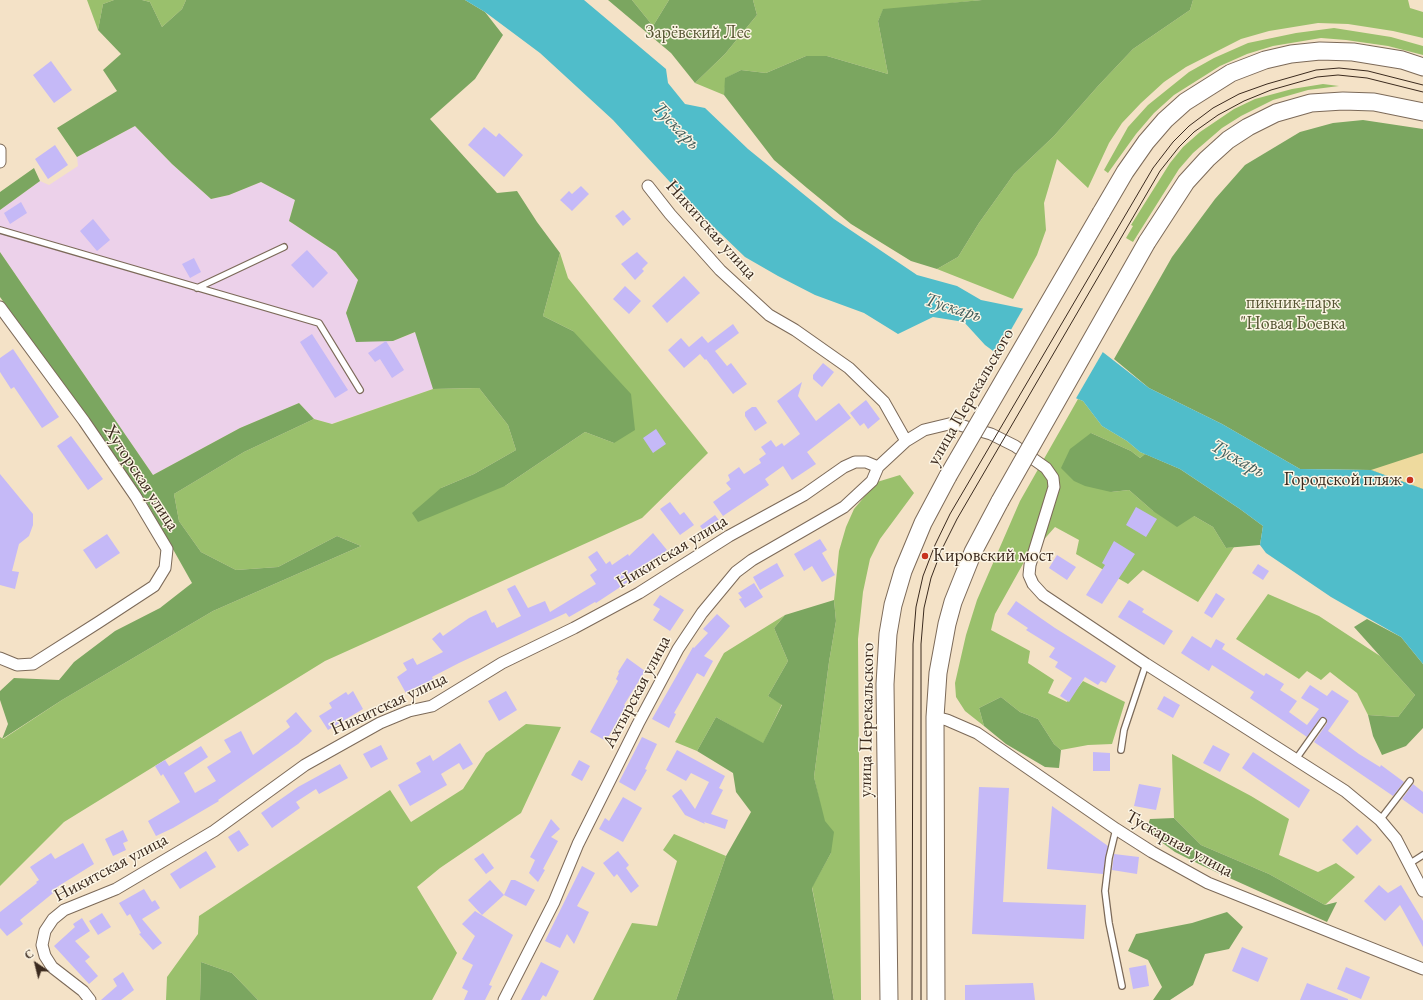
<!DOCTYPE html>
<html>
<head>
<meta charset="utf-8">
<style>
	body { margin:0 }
	#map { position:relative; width:1423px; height:1000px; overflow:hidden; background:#f4e2c7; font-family:"EB Garamond",serif }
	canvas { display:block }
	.north { position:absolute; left:16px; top:944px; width:40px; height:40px; -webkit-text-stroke:3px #fcf5e5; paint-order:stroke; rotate:325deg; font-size:11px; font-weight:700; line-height:16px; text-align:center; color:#3b2a1e }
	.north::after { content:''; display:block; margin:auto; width:14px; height:18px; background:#3b2a1e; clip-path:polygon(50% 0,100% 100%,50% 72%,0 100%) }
</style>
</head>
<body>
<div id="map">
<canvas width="1423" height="1000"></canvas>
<div class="north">С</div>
</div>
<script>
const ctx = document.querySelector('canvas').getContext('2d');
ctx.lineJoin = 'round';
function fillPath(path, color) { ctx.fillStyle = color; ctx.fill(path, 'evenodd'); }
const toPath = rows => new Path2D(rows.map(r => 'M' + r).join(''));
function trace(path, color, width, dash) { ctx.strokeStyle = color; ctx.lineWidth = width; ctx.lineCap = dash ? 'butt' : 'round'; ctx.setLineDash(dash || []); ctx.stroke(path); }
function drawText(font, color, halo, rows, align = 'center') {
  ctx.font = font + ' "EB Garamond",serif'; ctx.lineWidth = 3; ctx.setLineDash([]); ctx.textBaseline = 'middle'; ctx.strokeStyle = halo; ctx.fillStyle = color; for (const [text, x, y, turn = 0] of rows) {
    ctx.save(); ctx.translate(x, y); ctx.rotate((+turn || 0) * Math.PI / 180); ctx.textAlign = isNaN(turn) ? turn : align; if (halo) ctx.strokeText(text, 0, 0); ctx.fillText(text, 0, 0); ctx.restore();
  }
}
const built = toPath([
	[135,126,172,164,211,199,229,195,261,182,295,200,289,221,336,252,358,280,346,313,393,341,416,332,433,389,331,424,314,419,299,403,240,428,153,475,0,252,0,210,40,181,49,185,78,166,77,157]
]);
const green = toPath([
	[87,0,114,0,103,4,98,30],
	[142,0,186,0,182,9,162,27,150,2],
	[632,0,669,0,653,26],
	[753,0,982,0,883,10,878,21,888,74,827,56,806,56,766,73,741,70,726,78,724,95,695,83,725,54,757,15],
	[1193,0,1408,0,1410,8,1423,12,1423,38,1393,31,1348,24,1318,23,1269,31,1241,39,1186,67,1164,82,1141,103,1122,123,1109,143,1088,188,1057,159,1044,203,1046,230,1037,255,1013,299,937,269,958,257,979,223,1014,174,1054,136,1098,86,1133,49,1190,10],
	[1334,28,1391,37,1423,46,1423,55,1388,46,1346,40,1321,38,1273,46,1247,54,1220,66,1174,95,1154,113,1136,134,1108,173,1104,170,1128,127,1148,105,1189,72,1214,58,1248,43,1296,33],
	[1323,84,1339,86,1308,90,1273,100,1241,116,1222,128,1193,153,1179,169,1133,242,1126,238,1133,226,1131,225,1170,163,1183,147,1200,132,1234,109,1255,99,1292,89],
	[560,253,568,278,708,453,642,518,325,661,64,822,0,886,0,737,3,739,62,700,213,611,361,546,337,536,278,567,236,570,201,552,179,521,174,494,244,452,314,419,332,424,433,389,479,388,508,425,516,450,474,474,441,488,505,486,585,432,614,443,573,331,543,316],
	[1078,399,1083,401,1102,426,1127,441,1140,452,1145,454,1140,458,1131,451,1091,433,1111,492,1129,490,1153,511,1194,516,1213,527,1226,548,1234,547,1198,602,1143,570,1128,584,1076,554,1079,540,1055,527,1024,562,995,614,991,630,1030,651,1028,663,1054,680,1048,693,1067,702,1083,681,1125,702,1112,744,1088,745,1061,750,1054,744,1038,719,1020,712,1001,697,979,708,984,726,965,711,956,697,955,683,966,635,977,600,1020,501],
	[900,475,914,493,880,539,870,559,863,592,858,639,861,1000,834,1000,812,887,831,853,814,777,829,662,836,621,834,600,839,551,846,527,854,509,865,496,877,482],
	[1268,594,1319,616,1380,656,1415,695,1398,717,1368,715,1357,693,1330,672,1321,680,1307,671,1299,679,1236,639],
	[785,615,774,628,788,661,768,696,782,704,763,744,716,717,697,751,675,742,724,653],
	[526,724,561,727,521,813,440,868,417,887,457,953,432,1000,258,1000,232,973,201,962,200,1000,166,1000,167,977,198,934,199,916,390,790,411,822,463,789,486,753],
	[1172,754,1251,796,1289,819,1279,855,1318,872,1336,863,1355,877,1325,905,1269,874,1201,845,1174,818],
	[674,834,726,856,676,1000,593,1000,632,923,657,926,677,861,663,850]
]);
const forest = toPath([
	[114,0,142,0,150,2,162,27,182,9,186,0,465,0,485,12,503,35,475,79,430,119,497,193,517,191,537,222,560,253,543,316,573,331,631,394,635,430,614,443,585,432,505,486,418,522,412,513,441,488,474,474,516,450,508,425,479,388,433,389,415,332,393,341,356,342,346,313,358,280,336,252,289,221,295,200,261,182,229,195,211,199,172,164,135,126,77,157,57,128,117,91,103,70,121,54,98,30,103,4],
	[608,0,632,0,653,26,669,0,753,0,757,15,725,54,695,83,671,53],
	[982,0,1193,0,1190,10,1133,49,1098,86,1054,136,1014,174,979,223,958,257,937,269,911,261,851,224,807,188,774,160,724,95,725,78,741,70,766,73,806,56,827,56,888,74,878,21,883,9],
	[1363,120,1423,129,1423,489,1371,470,1300,469,1222,424,1149,388,1114,359,1172,257,1215,199,1245,165,1300,132,1333,123],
	[34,168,40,181,0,210,0,192],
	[0,252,153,475,240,428,299,403,314,419,244,452,174,494,179,521,201,552,236,570,278,567,337,536,361,546,213,611,62,700,2,739,8,724,0,700,0,691,14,678,59,680,74,662,115,631,160,608,192,583,147,503,0,297],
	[1091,433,1131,451,1140,458,1145,454,1180,469,1240,509,1263,526,1260,545,1226,548,1213,527,1194,516,1177,527,1153,511,1129,490,1111,492,1085,486,1074,481,1061,468,1070,449],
	[834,600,836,621,829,662,814,777,825,821,834,832,831,853,812,888,834,1000,676,1000,726,856,751,812,736,792,733,773,697,751,716,717,763,743,782,705,768,696,788,661,774,628,785,615],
	[1367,619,1401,637,1423,664,1423,728,1406,746,1382,755,1373,736,1368,715,1398,717,1415,695,1354,627],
	[1001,697,1020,712,1038,719,1054,744,1061,750,1059,768,1045,767,1006,744,984,726,979,708],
	[1174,818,1201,845,1269,874,1325,905,1337,902,1327,922,1203,866,1175,852,1146,831,1150,819],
	[1227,912,1243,927,1229,949,1205,954,1193,985,1170,1000,1153,1000,1162,987,1148,960,1128,951,1136,934,1192,923],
	[201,962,232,973,258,1000,200,1000]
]);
const sand = toPath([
	[1423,453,1423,489,1371,470]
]);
const water = toPath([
	[465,0,584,0,666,69,668,83,685,104,705,108,748,149,834,219,917,275,957,286,981,300,1030,310,1077,332,1149,388,1222,424,1300,469,1371,470,1423,489,1423,664,1401,637,1331,597,1266,553,1260,545,1263,526,1240,509,1180,469,1140,452,1127,441,1102,426,1083,401,1035,382,985,345,964,322,933,317,898,334,864,313,815,295,778,276,745,257,692,206,613,120,540,53,485,12]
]);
const pier = toPath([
	[1024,307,1078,330,1104,350,1075,400,1034,384,996,356]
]);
const building = toPath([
	[51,61,72,90,54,103,33,75],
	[484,127,496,137,499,133,523,155,504,177,468,145],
	[55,145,68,165,48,179,35,159],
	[581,186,589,194,572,211,560,200,569,191,572,194],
	[21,202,27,213,10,224,4,213],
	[623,210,631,219,623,226,615,216],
	[93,219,110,240,97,251,80,231],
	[307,250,328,273,313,288,291,265],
	[637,252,648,263,642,269,644,271,635,280,621,264],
	[194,258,201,272,190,278,182,264],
	[684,276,700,293,667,323,652,306],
	[625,286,641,301,629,314,613,299],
	[733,324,739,333,715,351,727,366,731,363,747,384,733,394,706,359,705,360,700,354,684,368,668,350,681,338,689,347,702,336,708,343],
	[312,334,348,390,335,398,300,342],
	[386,341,404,370,392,378,380,359,375,362,368,353],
	[13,349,59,417,42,428,14,387,11,389,0,372,0,358],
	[823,363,834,372,822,387,813,379,813,375],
	[802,382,798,396,816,421,839,403,851,418,807,452,816,464,792,480,783,466,765,479,769,485,723,516,713,502,731,489,726,483,730,480,728,475,739,467,744,474,761,463,759,459,766,454,761,447,771,440,776,447,782,443,784,446,800,434,777,401],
	[866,400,880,419,868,429,864,423,860,426,850,413],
	[752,407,756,407,767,423,755,431,745,416,745,412],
	[656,429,666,444,653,453,643,438],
	[71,436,103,479,88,490,57,446],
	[0,474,33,514,33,525,29,536,19,544,12,571,19,572,15,589,0,585],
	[670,502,680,515,684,512,694,525,680,535,660,509],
	[1136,507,1157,519,1146,537,1126,525],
	[715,515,724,527,715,533,712,530,706,534,700,526],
	[653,533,667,550,646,568,648,572,633,583,631,580,596,603,595,602,569,617,566,613,459,663,432,677,433,679,407,695,397,677,407,670,403,663,413,658,417,665,443,652,432,639,440,632,443,636,469,618,486,610,492,623,494,622,497,628,521,616,507,589,515,585,528,608,545,601,550,612,596,584,590,575,597,570,588,557,597,551,606,564,610,561,612,565,628,554,629,556],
	[107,534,120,553,96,569,83,550],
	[820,539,827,550,822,553,835,575,822,582,812,566,804,571,794,554],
	[1114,541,1135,554,1102,604,1086,595,1105,565,1102,563],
	[1057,555,1076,567,1067,580,1049,568],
	[777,563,784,576,760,590,753,577],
	[1258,564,1269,571,1263,580,1252,573],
	[754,583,763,597,745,608,739,599,742,598,738,593],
	[1216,593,1225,599,1212,618,1204,613],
	[660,595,684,610,670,631,653,620,660,609,653,605],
	[1129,600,1144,609,1142,612,1173,631,1164,645,1118,617],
	[1016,601,1055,628,1116,666,1106,683,1101,681,1098,685,1085,677,1069,702,1060,696,1072,678,1055,667,1058,662,1049,657,1055,648,1026,630,1028,628,1007,614],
	[717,614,730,626,704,656,713,661,704,677,697,673,674,713,676,714,669,728,652,719,693,647,694,648,708,633,703,629],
	[1192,636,1211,648,1216,639,1225,644,1222,649,1264,676,1266,673,1284,684,1280,690,1297,701,1289,712,1307,725,1319,709,1301,698,1310,685,1327,696,1332,690,1349,701,1328,731,1359,754,1380,767,1381,765,1404,782,1393,796,1314,742,1327,723,1325,717,1320,718,1307,737,1250,698,1254,692,1212,665,1209,671,1181,653],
	[627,658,645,671,624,705,626,706,606,741,590,732,618,681,616,679,619,673,618,672],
	[353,691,363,709,328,730,319,716,332,708,329,703,346,692,348,695],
	[506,691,517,710,499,721,488,701],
	[1164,696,1180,705,1173,718,1157,709],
	[296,712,312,731,298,744,218,800,219,801,173,828,156,836,148,821,180,802,163,774,161,776,155,766,165,760,169,766,201,746,208,757,184,773,195,793,216,781,207,767,231,752,224,740,241,731,253,755,290,727,286,721],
	[642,737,657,744,645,769,647,770,635,791,619,782],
	[460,743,473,764,463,770,459,763,441,774,447,785,410,806,398,785,421,772,416,763,430,755,433,761],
	[381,745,388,759,371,768,363,754],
	[1213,745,1230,754,1220,772,1203,763],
	[677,750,725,776,719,788,723,790,711,814,728,820,725,829,704,822,705,824,685,815,672,796,681,789,695,809,709,782,691,773,686,781,666,770],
	[1093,752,1110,753,1110,771,1093,771],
	[1253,752,1310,790,1299,808,1242,768],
	[579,760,590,766,582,781,571,775],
	[340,764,348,778,319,794,316,789,296,802,300,808,272,828,261,813,298,787],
	[1139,784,1161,788,1156,810,1134,806],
	[1413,784,1423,792,1423,814,1402,799],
	[979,787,1009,788,1003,902,1086,905,1084,939,972,934],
	[623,797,642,808,623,842,599,829,605,818,609,821],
	[1052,806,1108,846,1103,874,1047,869],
	[551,819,560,829,551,837,558,841,543,869,545,870,538,882,529,873,535,860,530,857],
	[1357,825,1372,840,1357,855,1342,840],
	[123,830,128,841,123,843,126,850,113,856,105,839],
	[239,830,249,845,238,852,228,837],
	[83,843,94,864,57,887,58,889,20,920,23,924,7,936,0,928,0,912,37,883,36,882,39,880,30,867,51,853,55,859],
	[206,851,216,867,180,889,170,874],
	[618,851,629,865,626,868,639,886,631,893,617,874,614,877,603,863],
	[483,853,494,868,486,874,474,859],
	[1114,854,1139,857,1137,874,1112,870],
	[582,866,595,873,577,906,589,912,574,944,567,934,560,948,545,941],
	[490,880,504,895,482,915,468,900],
	[511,880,515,880,535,890,526,906,504,895],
	[1379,885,1388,893,1401,885,1423,921,1423,947,1400,905,1385,921,1364,901],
	[144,889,152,902,155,900,160,908,142,919,162,943,153,950,139,934,141,933,130,914,127,916,119,903],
	[475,911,513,935,489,985,492,986,485,1000,464,1000,468,991,462,988,473,965,462,959,475,936,462,924],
	[102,913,111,927,98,935,89,921],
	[82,918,90,931,75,941,90,957,85,961,98,976,89,984,54,946,75,927,73,924],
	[1242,947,1268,958,1258,982,1232,971],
	[541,962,559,971,546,997,543,995,540,1000,521,1000],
	[1146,965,1149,986,1133,989,1129,968],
	[1346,967,1370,977,1361,999,1337,989],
	[123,972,134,990,121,1000,101,1000,117,986,113,979],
	[1033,983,1035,1000,965,1000,965,985],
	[1307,983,1348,999,1348,1000,1300,1000]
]);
const lane = toPath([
	[0,230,319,323,360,390],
	[197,288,284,247],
	[1121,750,1124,730,1146,664],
	[1296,759,1323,721],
	[1380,820,1410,781],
	[1116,829,1109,858,1105,891,1109,923,1122,986],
	[1409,864,1423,855]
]);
const street = toPath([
	[0,150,0,162],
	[648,186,670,214,720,270,769,315,795,330,849,368,884,402,906,441],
	[0,307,84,421,136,497,167,549,165,568,154,586,99,622,33,664,17,665,0,658],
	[878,467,906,441,924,430,953,423,991,434,1015,446,1046,468,1053,478,1054,487,1030,565,1029,575,1033,584,1043,595,1146,664,1345,791,1380,820,1396,839,1423,891],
	[935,717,947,720,977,733,1116,829,1152,852,1208,883,1423,969],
	[90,1000,83,991,52,967,45,956,42,945,45,931,53,919,64,910,116,889,214,831,305,765,380,723,409,711,432,706,502,663,574,628,639,593,729,536,804,495,844,467,855,462,866,462,878,467],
	[504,1000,554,902,578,844,638,724,678,649,702,613,736,572,752,560,844,507,872,481,878,467]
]);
const primary = toPath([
	[1101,213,1125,172,1146,142,1165,120,1185,102,1231,73,1265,60,1291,54,1320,51,1353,52,1402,60,1423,67],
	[1147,242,1186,182,1207,159,1228,140,1248,127,1276,113,1311,103,1343,101,1374,102,1423,112],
	[889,1000,885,684,888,634,893,605,903,571,923,523,948,476],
	[936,1000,935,717,938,673,947,624,953,602,973,552,1000,501]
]);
const tram = toPath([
	[912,1000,913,644,916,607,923,576,935,545,950,514,1153,168,1173,142,1189,126,1213,108,1239,94,1267,84,1316,70,1339,68,1368,71,1423,85],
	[921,1000,921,644,924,608,931,578,942,549,957,519,1160,171,1179,147,1194,132,1218,115,1244,101,1271,90,1317,77,1338,75,1367,78,1423,92]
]);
const primaryBridge = toPath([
	[948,476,1101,213],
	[1000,501,1147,242]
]);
const markers = [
	[1410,480,4,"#c8321e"],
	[925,556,4,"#c8321e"]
];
const parkNames = [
	["Зарёвский Лес",698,33],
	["пикник-парк",1293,303],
	["\"Новая Боевка",1293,324]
];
const streetNames = [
	["Никитская улица",711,230,48],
	["улица Перекальского",971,397,-60],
	["Хуторская улица",141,478,57],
	["Никитская улица",672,552,-31],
	["Ахтырская улица",637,692,-62],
	["Никитская улица",389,704,-25],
	["улица Перекальского",867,720,-89],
	["Тускарная улица",1179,844,29],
	["Никитская улица",111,868,-28]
];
const poiNames = [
	["Городской пляж",1402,480],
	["Кировский мост",933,556,"left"]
];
const waterNames = [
	["Тускарь",676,126,46],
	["Тускарь",953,308,17],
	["Тускарь",1238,459,29]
];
fillPath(built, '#ecd1ea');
fillPath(green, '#9ac06c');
fillPath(forest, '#7ba660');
fillPath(sand, '#eeda9e');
fillPath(water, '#50bdca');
fillPath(pier, '#f4e2c7');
fillPath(building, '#c5b9f7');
trace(lane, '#7c6a59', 8);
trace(street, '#7c6a59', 13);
trace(primary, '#7c6a59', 19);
trace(lane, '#fff', 5.5);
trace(street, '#fff', 11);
trace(primary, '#fff', 17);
trace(tram, '#3b2a1e', 1);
trace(primaryBridge, '#7c6a59', 19, []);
trace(primaryBridge, '#fff', 17);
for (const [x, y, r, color] of markers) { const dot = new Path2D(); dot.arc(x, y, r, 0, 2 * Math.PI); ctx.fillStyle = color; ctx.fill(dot); trace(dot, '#fcf5e5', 1.5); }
drawText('18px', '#585735', '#fcf5e5', parkNames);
drawText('18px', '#3b2a1e', '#fcf5e5', streetNames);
drawText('18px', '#3b2a1e', '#fcf5e5', poiNames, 'right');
drawText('italic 19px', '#425d5a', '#fcf5e5', waterNames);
</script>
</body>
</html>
